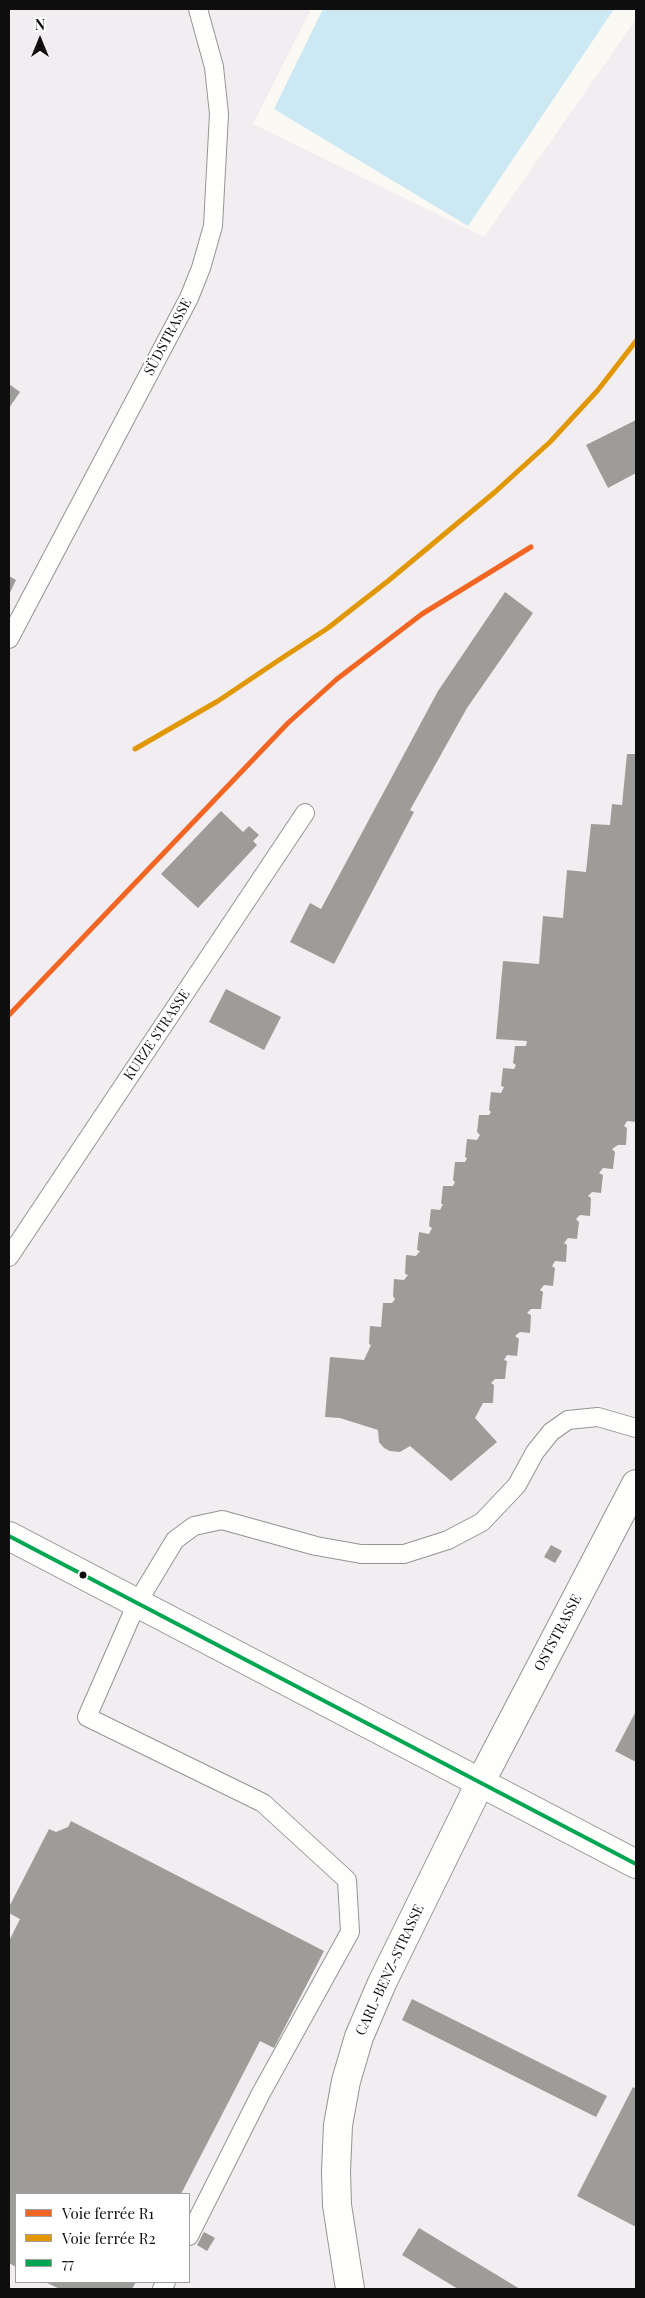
<!DOCTYPE html>
<html>
<head>
<meta charset="utf-8">
<style>
	body { margin:0 }
	#map { position:relative; width:645px; height:2298px; overflow:hidden; background:#faf9f4; font-family:"Playfair Display",serif }
	canvas { display:block }
	.frame { position:absolute; inset:0; border:10px solid #0e0e0e; pointer-events:none }
	.legend { position:absolute; left:15px; top:2193px; width:175px; height:90px; box-sizing:border-box; background:#fff; border:1px solid #9f9f9f; margin:0; padding:6px 9px; list-style:none; font-size:15px; color:#0e0e0e }
	.legend li { display:flex; align-items:center; gap:10px; height:25px }
	.legend b { width:25px; border:1px solid #9f9f9f }
	.north { position:absolute; left:15px; top:15px; width:50px; height:50px; -webkit-text-stroke:4px #fff; paint-order:stroke; rotate:0deg; font-size:14px; font-weight:700; line-height:20px; text-align:center; color:#0e0e0e }
	.north::after { content:''; display:block; margin:auto; width:18px; height:22px; background:#0e0e0e; clip-path:polygon(50% 0,100% 100%,50% 72%,0 100%) }
</style>
</head>
<body>
<div id="map">
<canvas width="645" height="2298"></canvas>
<div class="frame"></div>
<ul class="legend">
<li><b style="height:6px;background:#f26522"></b>Voie ferrée R1</li>
<li><b style="height:6px;background:#e09701"></b>Voie ferrée R2</li>
<li><b style="height:6px;background:#00a651"></b>77</li>
</ul>
<div class="north">N</div>
</div>
<script>
const ctx = document.querySelector('canvas').getContext('2d');
ctx.lineJoin = 'round';
function fillPath(path, color) { ctx.fillStyle = color; ctx.fill(path, 'evenodd'); }
const toPath = rows => new Path2D(rows.map(r => 'M' + r).join(''));
function trace(path, color, width, dash) { ctx.strokeStyle = color; ctx.lineWidth = width; ctx.lineCap = dash ? 'butt' : 'round'; ctx.setLineDash(dash || []); ctx.stroke(path); }
function drawText(font, color, halo, rows, align = 'center') {
  ctx.font = font + ' "Playfair Display",serif'; ctx.lineWidth = 5; ctx.setLineDash([]); ctx.textBaseline = 'middle'; ctx.strokeStyle = halo; ctx.fillStyle = color; for (const [text, x, y, turn = 0] of rows) {
    ctx.save(); ctx.translate(x, y); ctx.rotate((+turn || 0) * Math.PI / 180); ctx.textAlign = isNaN(turn) ? turn : align; if (halo) ctx.strokeText(text, 0, 0); ctx.fillText(text, 0, 0); ctx.restore();
  }
}
const industrial = toPath([
	[9,9,311,9,253,124,484,237,636,19,636,2289,9,2289],
	[16,2194,189,2194,189,2282,16,2282]
]);
const water = toPath([
	[323,9,614,9,468,226,274,109]
]);
const building = toPath([
	[9,384,20,392,9,408],
	[636,420,636,473,608,488,586,445],
	[9,576,16,580,9,595],
	[505,592,533,613,467,708,410,810,414,812,334,964,290,942,310,903,321,909,438,691],
	[627,754,636,754,636,1122,627,1121,624,1126,627,1128,626,1145,618,1145,612,1149,615,1152,613,1169,603,1168,599,1173,603,1175,601,1193,592,1192,588,1196,591,1198,590,1216,580,1215,576,1219,579,1222,577,1239,568,1238,564,1243,567,1245,566,1262,555,1261,552,1266,555,1268,553,1286,544,1285,540,1290,543,1292,541,1309,531,1309,527,1313,531,1315,530,1333,520,1332,515,1336,519,1339,517,1356,507,1355,504,1360,507,1361,505,1379,495,1379,491,1383,494,1385,493,1403,483,1403,475,1418,497,1442,451,1481,410,1446,400,1452,390,1451,384,1448,379,1442,378,1430,340,1418,325,1417,330,1357,364,1360,371,1345,369,1344,370,1326,381,1327,383,1303,392,1303,395,1299,393,1296,394,1279,404,1280,408,1275,405,1274,406,1255,416,1256,420,1251,417,1250,419,1232,429,1234,432,1228,429,1226,431,1209,440,1210,443,1204,441,1204,443,1186,453,1186,455,1182,453,1180,455,1162,465,1162,467,1158,465,1157,467,1139,477,1140,480,1135,477,1132,479,1115,489,1115,491,1112,489,1110,491,1092,501,1093,504,1087,501,1086,503,1068,514,1069,516,1065,513,1063,515,1046,526,1046,527,1041,496,1039,503,961,539,964,543,916,563,918,567,870,586,872,591,824,610,825,612,804,622,805],
	[221,811,243,832,249,826,259,835,253,841,257,845,198,908,161,874],
	[226,989,281,1017,264,1050,209,1022],
	[551,1545,562,1551,555,1563,544,1557],
	[636,1711,636,1762,615,1751],
	[71,1821,324,1951,274,2048,260,2041,181,2194,16,2194,16,2267,9,2263,9,1941,20,1919,9,1913,9,1907,49,1829,56,1832,68,1827],
	[412,1999,607,2096,596,2117,402,2020],
	[633,2087,636,2089,636,2227,577,2196],
	[419,2228,520,2289,458,2289,402,2255],
	[204,2232,215,2238,207,2251,197,2245],
	[45,2282,136,2282,132,2289,60,2289]
]);
const service = toPath([
	[9,639,189,298,201,268,213,226,219,114,214,67,198,9],
	[9,1257,305,813],
	[189,2236,260,2095,350,1932,347,1880,263,1803,87,1717,137,1603,175,1540,194,1526,222,1520,316,1546,361,1554,404,1554,448,1540,482,1522,517,1485,535,1452,551,1432,568,1420,598,1417,636,1428],
	[162,2289,166,2282]
]);
const minor = toPath([
	[9,1536,636,1864],
	[350,2289,337,2205,336,2171,338,2125,346,2081,359,2037,382,1983,481,1781,636,1484]
]);
const bus1 = toPath([
	[9,1536,636,1864]
]);
const rail1 = toPath([
	[9,1015,288,723,337,679,422,614,531,547]
]);
const rail2 = toPath([
	[135,749,218,701,279,660,328,628,388,581,495,492,550,442,598,390,636,341]
]);
const markers = [
	[83,1575,4.5,"#0e0e0e"]
];
const streetNames = [
	["SÜDSTRASSE",168,337,-62],
	["KURZE STRASSE",157,1035,-56],
	["OSTSTRASSE",558,1633,-62],
	["CARL-BENZ-STRASSE",390,1970,-65]
];
fillPath(industrial, '#f2edf0');
fillPath(water, '#cce8f3');
fillPath(building, '#9e9c99');
trace(service, '#949492', 20);
trace(minor, '#949492', 30);
trace(service, '#fefefd', 18);
trace(minor, '#fefefd', 28);
trace(bus1, '#00a651', 4);
trace(rail1, '#f26522', 5);
trace(rail2, '#e09701', 5);
for (const [x, y, r, color] of markers) { const dot = new Path2D(); dot.arc(x, y, r, 0, 2 * Math.PI); ctx.fillStyle = color; ctx.fill(dot); trace(dot, '#fff', 2); }
drawText('14px', '#0e0e0e', '#fff', streetNames);
</script>
</body>
</html>
